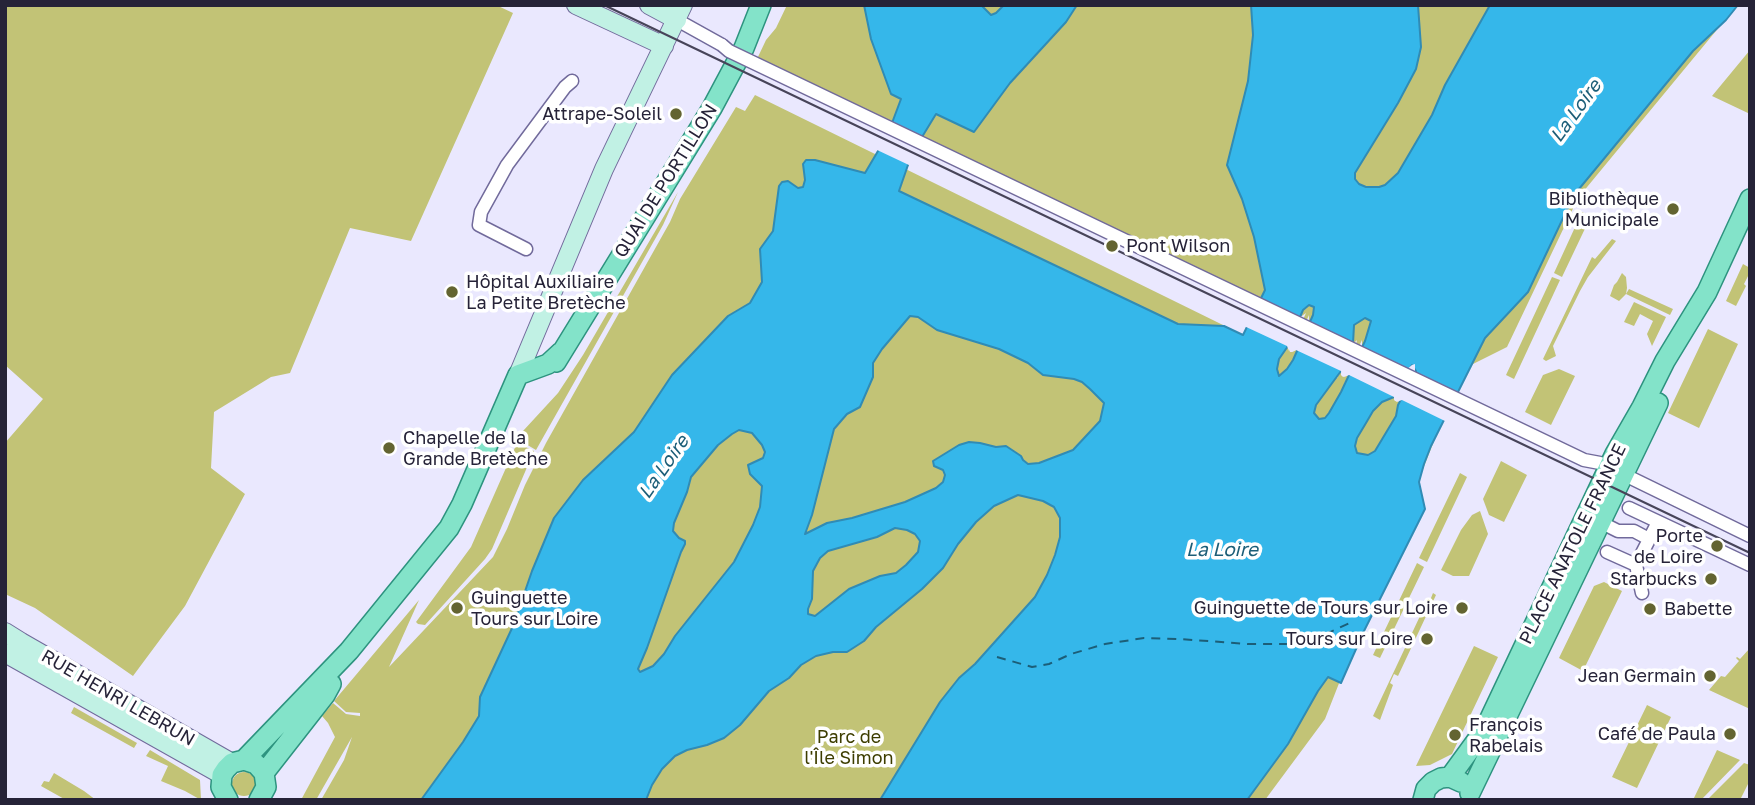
<!DOCTYPE html>
<html>
<head>
<meta charset="utf-8">
<style>
	body { margin:0 }
	#map { position:relative; width:1755px; height:805px; overflow:hidden; background:#eae8fe; font-family:"Golos Text",sans-serif }
	canvas { display:block }
	.frame { position:absolute; inset:0; border:7px solid #262338; pointer-events:none }
</style>
</head>
<body>
<div id="map">
<canvas width="1755" height="805"></canvas>
<div class="frame"></div>
</div>
<script>
const ctx = document.querySelector('canvas').getContext('2d');
ctx.lineJoin = 'round';
function fillPath(path, color) { ctx.fillStyle = color; ctx.fill(path, 'evenodd'); }
const toPath = rows => new Path2D(rows.map(r => 'M' + r).join(''));
function trace(path, color, width, dash) { ctx.strokeStyle = color; ctx.lineWidth = width; ctx.lineCap = dash ? 'butt' : 'round'; ctx.setLineDash(dash || []); ctx.stroke(path); }
function drawText(font, color, halo, rows, align = 'center') {
  ctx.font = font + ' "Golos Text",sans-serif'; ctx.lineWidth = 7; ctx.setLineDash([]); ctx.textBaseline = 'middle'; ctx.strokeStyle = halo; ctx.fillStyle = color; for (const [text, x, y, turn = 0] of rows) {
    ctx.save(); ctx.translate(x, y); ctx.rotate((+turn || 0) * Math.PI / 180); ctx.textAlign = isNaN(turn) ? turn : align; if (halo) ctx.strokeText(text, 0, 0); ctx.fillText(text, 0, 0); ctx.restore();
  }
}
const green = toPath([
	[5,5,496,5,513,13,411,241,350,228,290,373,271,377,214,412,211,468,245,494,185,606,133,676,35,608,5,594,5,443,43,399,5,365],
	[787,5,1732,5,1725,20,1578,198,1507,347,1471,365,1477,352,1462,361,1457,407,765,70,757,59,766,40,776,28],
	[1750,50,1750,114,1712,96],
	[755,95,1282,354,1288,346,1290,352,1292,352,1296,350,1337,378,1341,371,1341,375,1343,377,1349,375,1344,384,1382,402,1394,397,1395,401,1400,402,1398,411,1438,431,1325,719,1265,800,321,800,344,760,352,737,316,800,301,800,335,737,328,723,322,716,333,703,346,714,360,716,360,713,346,712,334,701,419,600,389,667,493,557,507,529,525,485,546,443,670,222,680,199,736,107,745,111],
	[678,192,663,225,536,450,519,440,523,431,558,393,583,355],
	[1582,212,1591,216,1562,277,1554,273],
	[1612,239,1616,241,1588,277,1580,291,1553,346,1556,356,1546,361,1543,359,1592,257,1595,259],
	[1743,264,1750,268,1750,272,1744,284,1746,286,1736,306,1726,301],
	[1622,273,1626,277,1627,288,1626,294,1629,289,1673,309,1670,315,1626,294,1619,301,1610,296,1614,285,1617,282],
	[1552,277,1560,280,1514,379,1506,375],
	[1634,302,1666,317,1652,346,1647,334,1653,321,1640,314,1634,326,1624,322],
	[1708,329,1738,344,1699,428,1668,413],
	[1559,369,1575,376,1551,425,1525,412,1543,375],
	[517,443,534,451,492,549,485,559,425,625,418,624,416,622,471,547],
	[1501,461,1527,475,1504,522,1489,515,1483,499],
	[1460,473,1467,477,1427,562,1419,558],
	[1480,511,1488,534,1469,576,1453,576,1441,570,1461,530,1472,515],
	[1417,563,1424,567,1380,658,1373,655],
	[1604,582,1622,591,1583,671,1559,658,1594,586],
	[1433,593,1436,595,1398,676,1394,674,1390,683,1393,685,1380,720,1373,716,1428,599,1431,598],
	[1474,646,1498,657,1452,754,1430,765,1416,766],
	[1750,648,1750,709,1709,690,1721,676,1725,677,1739,661,1736,658,1737,657,1740,659],
	[1647,705,1671,717,1637,788,1612,777],
	[74,707,137,743,134,748,71,713],
	[150,750,200,780,201,800,185,791,161,781,168,766,146,756],
	[1717,750,1740,760,1701,800,1693,800],
	[1744,763,1750,765,1750,780,1740,800,1707,800],
	'232 784a12 12 0 1 1 24 0a12 12 0 1 1-24 0Z',
	[54,773,84,791,96,800,66,800,41,786,44,781,49,782]
]);
const water = toPath([
	[864,5,981,5,991,15,996,13,1004,5,1077,5,1066,22,1010,83,974,132,936,114,922,137,908,165,899,191,1178,324,1224,326,1243,335,1265,290,1254,237,1242,199,1227,165,1248,81,1253,35,1251,5,1418,5,1421,47,1416,69,1398,103,1355,173,1355,179,1359,184,1366,187,1379,187,1385,185,1398,173,1432,115,1445,85,1490,5,1738,5,1726,20,1693,51,1574,195,1528,292,1485,338,1431,446,1424,464,1419,482,1425,509,1364,631,1341,683,1328,677,1318,691,1288,744,1247,800,880,800,940,702,959,678,975,664,1035,597,1047,575,1055,555,1060,537,1060,518,1054,507,1043,501,1018,495,994,506,976,522,958,544,943,568,922,589,876,627,864,641,847,652,833,652,816,656,801,665,789,678,769,691,740,725,724,738,707,745,687,750,675,756,662,769,652,785,646,800,421,800,463,742,479,716,480,697,513,626,532,571,554,518,583,480,634,432,672,375,728,316,750,303,762,282,760,249,773,231,779,186,782,182,788,181,798,188,803,187,805,180,803,164,806,160,815,160,865,173,878,151,892,123,901,99,891,94,871,39,864,5],
	[1309,305,1314,307,1313,315,1293,360,1287,369,1279,376,1277,369,1279,359,1288,346,1303,310,1309,305],
	[910,316,918,317,937,330,999,349,1028,363,1043,375,1074,379,1082,382,1090,389,1104,403,1100,421,1073,450,1039,463,1028,464,1023,460,1021,456,1006,446,996,447,980,443,969,442,959,445,933,461,934,466,943,470,945,475,943,482,936,488,905,502,852,518,827,523,805,534,812,515,834,429,847,414,860,407,873,377,873,363,882,349,910,316],
	[1365,318,1371,321,1365,341,1341,392,1329,413,1325,418,1319,419,1314,413,1316,405,1341,371,1353,344,1354,325,1365,318],
	[1412,365,1416,371,1398,405,1396,416,1375,451,1368,455,1357,453,1355,446,1357,438,1366,423,1373,411,1382,402,1394,397,1412,365],
	[739,430,752,433,762,445,765,452,763,458,748,465,750,474,762,486,760,507,753,525,734,562,675,636,664,654,653,666,640,672,638,669,647,648,681,552,685,544,685,541,679,538,673,531,674,523,687,492,691,477,718,445,732,434,739,430],
	[895,528,907,530,915,534,920,541,918,552,906,565,896,573,880,576,849,589,815,616,808,614,808,609,812,599,813,571,820,558,828,551,877,537,895,528]
]);
const pier = toPath([
	[889,121,925,139,911,166,875,149],
	[1257,298,1299,318,1306,313,1289,351,1287,346,1244,326],
	[1309,315,1309,323,1353,344,1357,340,1356,345,1342,376,1341,371,1296,350,1292,352],
	[1362,340,1362,348,1406,370,1412,365,1415,364,1415,373,1459,395,1461,393,1447,422,1402,400,1396,402,1413,369,1394,401,1394,397,1349,375,1344,377]
]);
const ferry = toPath([
	[997,657,1032,667,1049,664,1071,654,1105,644,1144,638,1179,639,1248,644,1290,644,1317,638,1354,621]
]);
const street = toPath([
	[677,20,722,45],
	[526,249,479,225,481,212,507,165,565,87,572,81],
	[1511,425,1584,460,1600,463],
	[1629,477,1750,536],
	[1629,508,1750,565],
	[1606,525,1618,531,1634,531,1649,539],
	[1607,552,1636,565,1642,593],
	[1636,565,1658,522]
]);
const secondary = toPath([
	[576,5,664,46],
	[649,5,677,20],
	[518,375,604,169,683,5],
	[5,632,21,642,232,763],
	[5,653,222,775]
]);
const primary = toPath([
	[556,362,712,108,744,48,761,5],
	[244,760,349,651,449,528,462,504,518,375,548,364,561,352],
	[264,773,325,695,331,684],
	[1450,777,1485,729,1615,454,1642,407,1665,361,1707,292,1750,199],
	[1470,793,1658,403],
	[228,800,221,787,222,775,226,769,232,763,244,760,256,764,264,773,266,787,259,800],
	[1423,800,1426,789,1433,782,1441,778,1450,777,1461,782]
]);
const tram = toPath([
	[604,5,1750,553]
]);
const streetBridge = toPath([
	[722,45,729,51,1511,425]
]);
const markers = [
	[676,114,7,"#636431"],
	[1673,209,7,"#636431"],
	[1112,246,7,"#636431"],
	[452,292,7,"#636431"],
	[389,448,7,"#636431"],
	[1717,546,7,"#636431"],
	[1711,579,7,"#636431"],
	[457,608,7,"#636431"],
	[1462,608,7,"#636431"],
	[1650,609,7,"#636431"],
	[1427,639,7,"#636431"],
	[1710,676,7,"#636431"],
	[1730,734,7,"#636431"],
	[1455,735,7,"#636431"]
];
const poiNames = [
	["Attrape-Soleil",662,114],
	["Bibliothèque",1659,199],
	["Municipale",1659,220],
	["Pont Wilson",1126,246,"left"],
	["Hôpital Auxiliaire",466,282,"left"],
	["La Petite Bretèche",466,303,"left"],
	["Chapelle de la",403,438,"left"],
	["Grande Bretèche",403,459,"left"],
	["Porte",1703,536],
	["de Loire",1703,557],
	["Starbucks",1697,579],
	["Guinguette",471,598,"left"],
	["Tours sur Loire",471,619,"left"],
	["Guinguette de Tours sur Loire",1448,608],
	["Babette",1664,609,"left"],
	["Tours sur Loire",1413,639],
	["Jean Germain",1696,676],
	["François",1469,725,"left"],
	["Rabelais",1469,746,"left"],
	["Café de Paula",1716,734]
];
const streetNames = [
	["QUAI DE PORTILLON",666,181,-58],
	["PLACE ANATOLE FRANCE",1573,544,-64],
	["RUE HENRI LEBRUN",118,698,30]
];
const parkNames = [
	["Parc de",849,737],
	["l'Île Simon",849,758]
];
const waterNames = [
	["La Loire",1576,111,-54],
	["La Loire",664,467,-55],
	["La Loire",1222,550]
];
fillPath(green, '#c2c376');
fillPath(water, '#35b7ea');
trace(water, '#308bb5', 2);
fillPath(pier, '#eae8fe');
trace(ferry, '#1c5e78', 2, [9, 7]);
trace(street, '#716a9b', 15);
trace(secondary, '#716a9b', 20);
trace(primary, '#2d937f', 22);
trace(street, '#fff', 12);
trace(secondary, '#c1f1e4', 18);
trace(primary, '#83e3c9', 19);
trace(tram, '#474459', 2);
trace(streetBridge, '#716a9b', 15, []);
trace(streetBridge, '#fff', 12);
for (const [x, y, r, color] of markers) { const dot = new Path2D(); dot.arc(x, y, r, 0, 2 * Math.PI); ctx.fillStyle = color; ctx.fill(dot); trace(dot, '#fff', 2.5); }
drawText('18px', '#262338', '#fff', poiNames, 'right');
drawText('18px', '#262338', '#fff', streetNames);
drawText('18px', '#3d3d00', '#fff', parkNames);
drawText('italic 19px', '#1c5e78', '#fff', waterNames);
</script>
</body>
</html>
